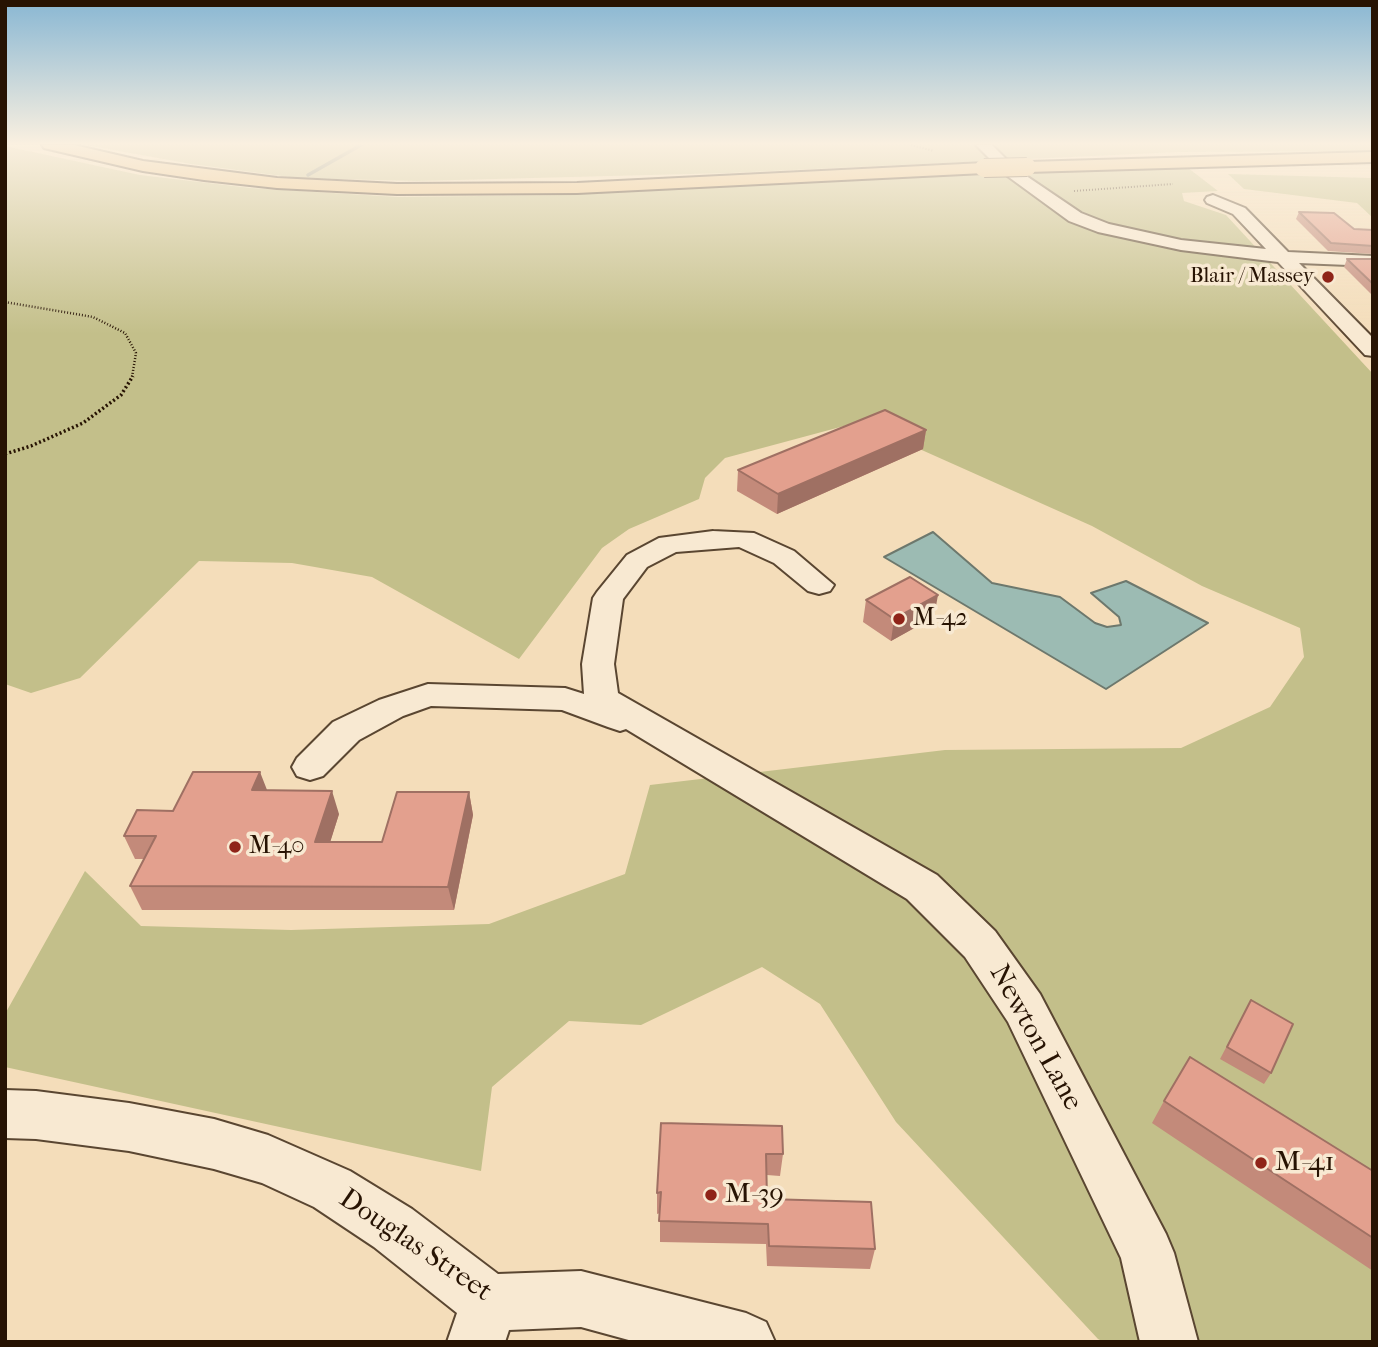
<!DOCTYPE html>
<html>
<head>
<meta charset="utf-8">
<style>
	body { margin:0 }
	#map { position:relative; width:1378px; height:1347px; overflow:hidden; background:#f4ddba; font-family:"IM FELL French Canon",serif }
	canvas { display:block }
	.frame { position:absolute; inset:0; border:7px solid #271303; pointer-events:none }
</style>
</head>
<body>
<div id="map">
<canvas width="1378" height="1347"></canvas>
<div class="frame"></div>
</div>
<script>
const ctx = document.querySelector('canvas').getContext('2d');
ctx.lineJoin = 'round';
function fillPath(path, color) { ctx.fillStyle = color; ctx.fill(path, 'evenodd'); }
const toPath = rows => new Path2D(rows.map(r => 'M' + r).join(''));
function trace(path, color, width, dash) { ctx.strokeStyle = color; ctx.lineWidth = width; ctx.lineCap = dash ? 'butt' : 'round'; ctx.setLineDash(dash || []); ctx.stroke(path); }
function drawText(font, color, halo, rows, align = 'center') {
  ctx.font = font + ' "IM FELL French Canon",serif'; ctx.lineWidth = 7; ctx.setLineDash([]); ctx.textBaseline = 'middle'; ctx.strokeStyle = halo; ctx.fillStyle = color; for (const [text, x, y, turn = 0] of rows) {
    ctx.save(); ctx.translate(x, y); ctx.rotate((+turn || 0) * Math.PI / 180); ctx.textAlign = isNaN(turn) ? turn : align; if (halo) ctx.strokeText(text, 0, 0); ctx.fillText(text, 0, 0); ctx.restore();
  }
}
const green = toPath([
	[86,145,1373,145,1373,151,1178,152,729,173,417,181,297,178,191,164],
	[5,146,140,175,251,188,398,197,562,195,1183,164,1218,191,1182,193,1184,201,1226,215,1373,374,1373,1342,1104,1342,1098,1339,896,1122,820,1004,762,967,641,1025,569,1021,492,1087,481,1171,5,1067,5,1014,85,871,141,926,291,930,489,924,625,874,650,785,945,750,1181,748,1270,707,1304,657,1300,628,1202,586,1092,526,859,422,725,458,705,478,699,499,629,529,602,548,519,659,372,577,292,563,199,561,80,678,31,693,5,684],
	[1228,174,1373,178,1373,218,1357,203,1244,189]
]);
const water = toPath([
	[933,532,992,583,1060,597,1095,623,1107,627,1121,625,1119,617,1091,593,1126,581,1208,623,1106,689,884,557,933,532]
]);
const stream = toPath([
	[308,175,361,145]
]);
const pathFar2 = toPath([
	[911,145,934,151],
	[1074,191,1173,184]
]);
const pathFar1 = toPath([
	[5,302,93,317,125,333,136,353,132,377]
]);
const path = toPath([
	[5,454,31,446,83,423,121,395,133,376]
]);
const minor = toPath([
	[976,145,992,145,1016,169,1081,213,1109,224,1181,240,1266,249,1233,214,1207,203,1205,200,1207,197,1213,195,1245,208,1288,252,1373,256,1373,266,1299,263,1373,338,1373,356,1365,355,1278,262,1181,250,1098,232,1069,221,1006,175,976,145],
	[713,531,754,533,794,551,834,585,830,591,819,594,808,591,774,563,739,547,676,552,647,567,623,599,614,664,618,693,937,875,995,931,1040,994,1166,1234,1174,1253,1198,1342,1140,1342,1121,1258,1008,1022,965,957,907,899,626,729,620,731,608,727,562,710,431,706,403,716,359,740,323,776,310,780,297,776,292,767,297,758,333,722,379,700,428,684,565,688,584,694,582,664,593,598,597,592,627,555,659,538,713,531],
	[5,1090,36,1091,129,1103,214,1119,268,1135,350,1171,412,1209,498,1274,581,1271,746,1313,766,1322,775,1342,636,1342,581,1327,509,1330,505,1342,447,1342,457,1313,374,1247,314,1207,262,1183,214,1169,129,1151,36,1139,5,1138,5,1090]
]);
const major = toPath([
	[42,145,74,145,143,161,277,178,397,184,577,183,984,163,993,168,984,173,577,193,397,194,277,188,204,180,143,171,44,148,42,145],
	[1373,152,1373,162,1027,172,1019,167,1027,162,1373,152]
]);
const majorBridge = toPath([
	[984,168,1027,167]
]);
const wall = toPath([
	[1299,212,1354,229,1373,230,1373,254,1328,251,1296,219],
	[1347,259,1373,259,1373,296,1344,267],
	[926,430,923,449,777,514,737,491,738,470],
	[866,600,934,617,891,641,863,622],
	[267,790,339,814,330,842,382,842,469,792,473,815,454,910,142,910,130,886,144,859,135,859,124,836,173,811],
	[1251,1000,1271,1073,1264,1084,1220,1059],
	[1164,1101,1373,1171,1373,1271,1152,1123],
	[661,1123,783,1154,780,1176,767,1175,767,1199,875,1249,870,1269,767,1266,766,1244,660,1242,660,1213,657,1214,657,1193]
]);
const shadedWall = toPath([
	[926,430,923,449,777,514,778,494],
	[938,595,934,617,891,641,894,619],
	[260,772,269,795,252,790],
	[332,791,339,814,323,865,315,842],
	[469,792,473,815,454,910,448,887]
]);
const building = toPath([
	[1299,212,1334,213,1354,229,1373,230,1373,246,1331,243,1299,212],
	[1347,259,1373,259,1373,284,1347,259],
	[885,410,926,430,778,494,738,470,885,410],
	[910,577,938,595,894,619,866,600,910,577],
	[193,772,260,772,252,790,332,791,315,842,382,842,397,792,469,792,448,887,130,886,156,836,124,836,137,810,173,811,193,772],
	[1251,1000,1293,1024,1271,1073,1227,1047,1251,1000],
	[1190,1057,1373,1171,1373,1238,1164,1101,1190,1057],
	[661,1123,782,1126,783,1154,766,1154,767,1199,871,1202,875,1249,769,1246,768,1224,659,1221,661,1192,657,1193,661,1123]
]);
const markers = [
	[1328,277,7,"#8f2418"],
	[899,619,7,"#8f2418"],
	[235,847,7,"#8f2418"],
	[1261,1163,7,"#8f2418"],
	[711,1195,7,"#8f2418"]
];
const farPoinames = [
	["Blair / Massey",1314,277]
];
const poiNames = [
	["M-42",913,619],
	["M-40",249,847]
];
const nearStreetnames = [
	["Newton Lane",1035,1038,61],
	["Douglas Street",415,1246,34]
];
const nearPoinames = [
	["M-41",1275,1163],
	["M-39",725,1195]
];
fillPath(green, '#c3bf8a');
fillPath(water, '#9cbbb3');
trace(water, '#6d786d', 2);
trace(stream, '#6d786d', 3.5);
trace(minor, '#5a4631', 4);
trace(major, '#271303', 4);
trace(pathFar2, '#271303', 2, [1, 2]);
trace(pathFar1, '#271303', 2.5, [1, 2]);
trace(path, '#271303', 3.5, [2, 2.5]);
fillPath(minor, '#f8e9d2');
fillPath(major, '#eabe7d');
trace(majorBridge, '#271303', 20, []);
trace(majorBridge, '#eabe7d', 18);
fillPath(wall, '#c38a7a');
fillPath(shadedWall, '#9f7063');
fillPath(building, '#e3a08e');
trace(building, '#9f7063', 2);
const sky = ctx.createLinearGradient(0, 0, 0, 334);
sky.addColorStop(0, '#89b7d3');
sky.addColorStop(0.43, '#faf0e0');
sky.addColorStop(1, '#faf0e000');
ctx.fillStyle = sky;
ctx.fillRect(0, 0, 1378, 334);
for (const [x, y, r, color] of markers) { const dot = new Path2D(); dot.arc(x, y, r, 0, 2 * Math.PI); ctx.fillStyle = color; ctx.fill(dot); trace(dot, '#f8e9d2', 2.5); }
drawText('21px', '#271303', '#f8e9d2', farPoinames, 'right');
drawText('24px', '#271303', '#f8e9d2', poiNames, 'left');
drawText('28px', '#271303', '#f8e9d2', nearStreetnames);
drawText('28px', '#271303', '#f8e9d2', nearPoinames, 'left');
</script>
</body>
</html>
